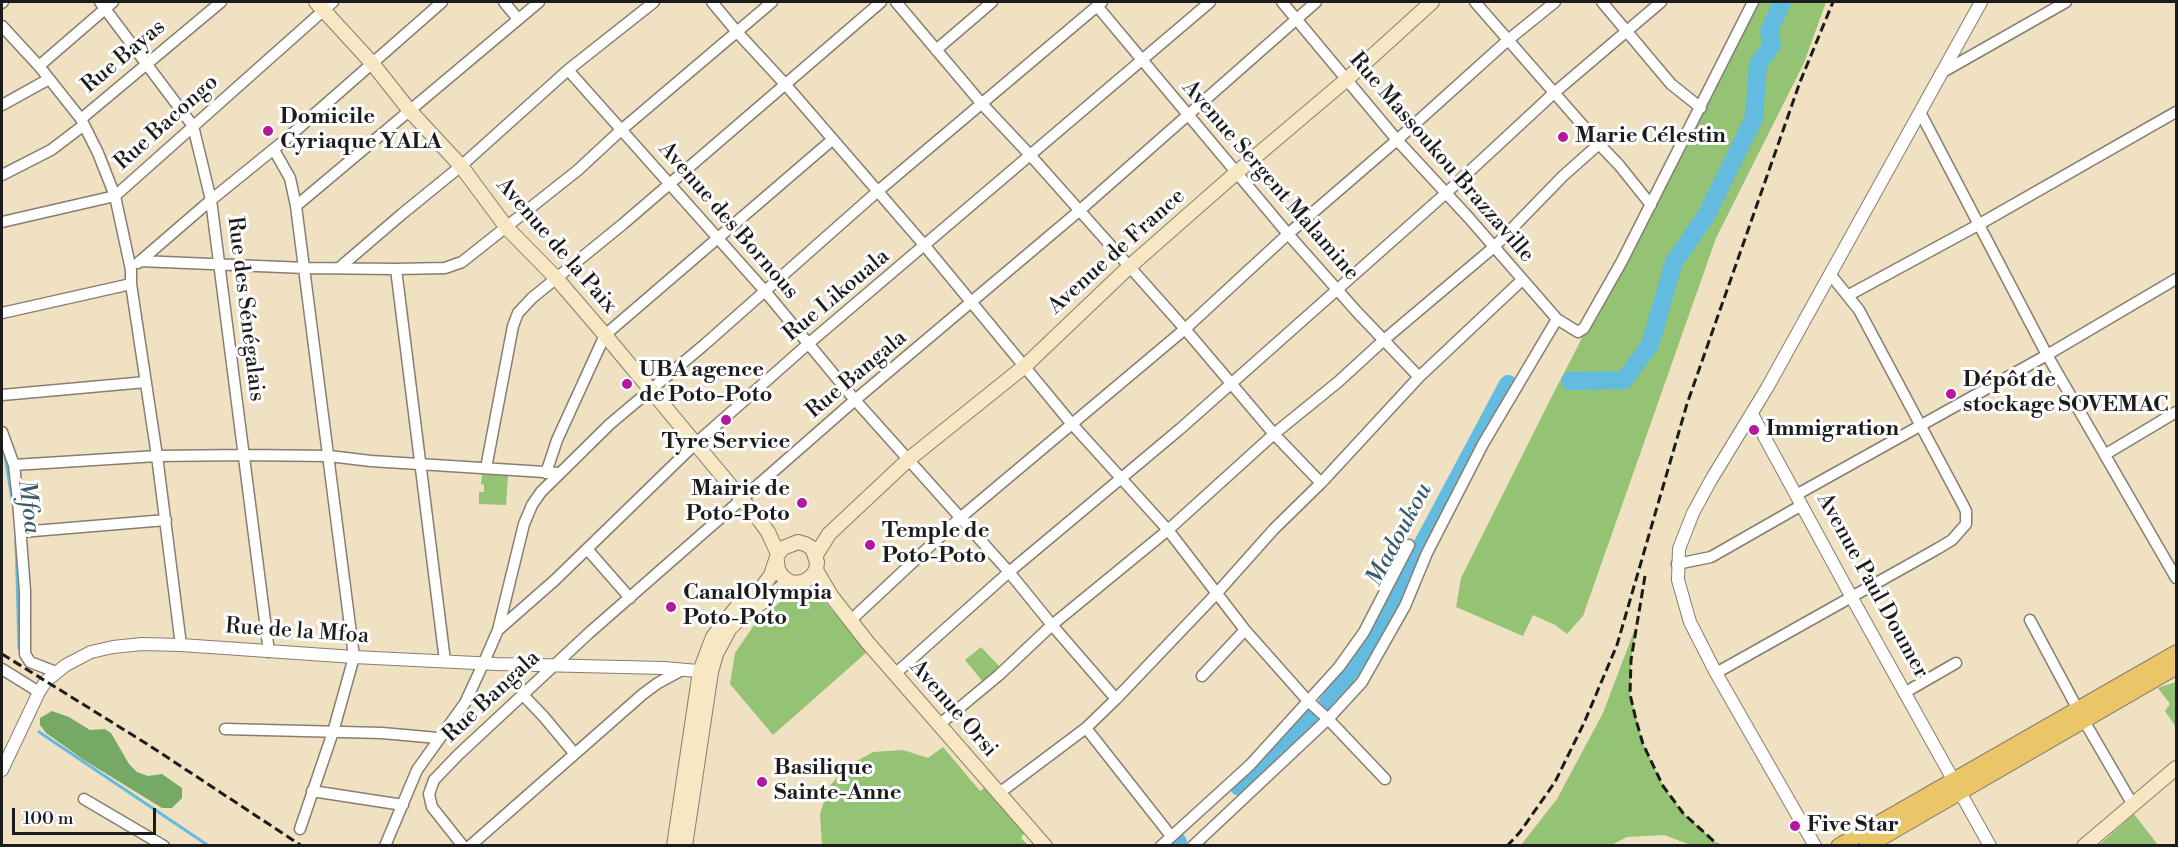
<!DOCTYPE html>
<html>
<head>
<meta charset="utf-8">
<style>
	body { margin:0 }
	#map { position:relative; width:2178px; height:847px; overflow:hidden; background:#f0e1c3; font-family:"Libre Bodoni",serif }
	canvas { display:block }
	.frame { position:absolute; inset:0; border:3px solid #1c1c1c; pointer-events:none }
	.scale { position:absolute; left:12px; top:808px; width:144px; height:27px; box-sizing:border-box; border:3px solid #1c1c1c; border-top:0; padding-left:8px; font-size:18px; line-height:21px; white-space:nowrap; color:#1c1c1c; -webkit-text-stroke:4px #fff; paint-order:stroke }
</style>
</head>
<body>
<div id="map">
<canvas width="2178" height="847"></canvas>
<div class="frame"></div>
<div class="scale">100 m</div>
</div>
<script>
const ctx = document.querySelector('canvas').getContext('2d');
ctx.lineJoin = 'round';
function fillPath(path, color) { ctx.fillStyle = color; ctx.fill(path, 'evenodd'); }
const toPath = rows => new Path2D(rows.map(r => 'M' + r).join(''));
function trace(path, color, width, dash) { ctx.strokeStyle = color; ctx.lineWidth = width; ctx.lineCap = dash ? 'butt' : 'round'; ctx.setLineDash(dash || []); ctx.stroke(path); }
function drawText(font, color, halo, rows, align = 'center') {
  ctx.font = font + ' "Libre Bodoni",serif'; ctx.lineWidth = 6; ctx.setLineDash([]); ctx.textBaseline = 'middle'; ctx.strokeStyle = halo; ctx.fillStyle = color; for (const [text, x, y, turn = 0] of rows) {
    ctx.save(); ctx.translate(x, y); ctx.rotate((+turn || 0) * Math.PI / 180); ctx.textAlign = isNaN(turn) ? turn : align; if (halo) ctx.strokeText(text, 0, 0); ctx.fillText(text, 0, 0); ctx.restore();
  }
}
const green = toPath([
	[1753,2,1826,2,1804,63,1716,238,1583,616,1567,634,1555,625,1533,615,1523,636,1456,607,1461,578,1551,398,1701,108],
	[482,474,508,476,506,505,479,504,479,492,484,492,484,485,481,484],
	[820,596,867,652,773,735,730,684,735,653,757,621,785,598],
	[1636,626,1631,660,1630,694,1643,744,1663,786,1683,813,1719,845,1691,845,1664,835,1627,837,1611,845,1521,845,1557,799,1588,741,1603,713],
	[981,647,1000,667,983,682,965,660],
	[2176,682,2176,727,2165,711,2170,704,2158,688],
	[943,747,980,791,986,787,1025,832,1021,838,1028,845,822,845,820,814,828,788,846,767,873,752,903,750,928,758],
	[2134,814,2158,845,2099,845]
]);
const forest = toPath([
	[52,711,69,717,90,730,105,729,111,733,129,764,137,772,148,776,162,774,182,788,182,798,172,808,162,808,84,760,46,733,40,725,40,718]
]);
const stream = toPath([
	[5,456,13,505],
	[16,539,19,648],
	[39,732,209,846]
]);
const river = toPath([
	[1570,381,1624,380,1650,345,1674,262,1706,216,1754,118,1758,64,1772,45,1769,32,1782,2],
	[1327,704,1370,643,1508,384],
	[1239,787,1312,717],
	[1175,846,1178,842]
]);
const minor = toPath([
	[100,2,193,126,211,200,269,652],
	[504,2,518,19],
	[712,2,737,32,785,84,925,246,1071,423,1168,530,1245,630,1308,701,1328,719,1385,779],
	[896,2,982,104,1031,156,1185,329,1274,434,1321,483],
	[1282,2,1397,140,1469,218,1557,319,1578,332,1584,328,1622,261,1753,2],
	[1475,2,1599,144,1619,165,1651,205],
	[1602,2,1671,84,1701,108],
	[2,3,3,2],
	[1097,6,1288,234,1357,312,1419,377],
	[2,26,39,66,81,119,98,153,115,196,131,270,131,284,157,456,181,645],
	[936,50,992,2],
	[39,66,113,2],
	[568,70,764,290,855,400,1009,572,1052,625,1116,699],
	[1941,73,2066,2],
	[2,105,49,79],
	[1920,112,2047,355,2176,578],
	[81,119,221,2],
	[274,150,290,178,296,206,354,657,333,732,300,829],
	[2,175,51,150,84,125],
	[296,206,539,2],
	[2,222,115,196,333,2],
	[140,261,305,268,396,269,445,268,462,262,578,170,620,131,772,2],
	[138,263,211,200,285,140,442,2],
	[339,268,402,214,461,166,568,70,654,2],
	[396,269,445,661],
	[1849,295,1978,225,2176,112],
	[2,313,131,284],
	[2,395,146,382],
	[2,432,14,465,18,500,25,591,25,654,30,662,56,672],
	[2106,454,2176,412],
	[14,465,157,456,245,455,329,456,371,461,560,473],
	[486,468,513,326,518,313,532,298,623,224,881,2],
	[546,473,557,440,605,335,832,140],
	[1796,495,2047,355,2176,279],
	[21,532,166,520],
	[587,549,630,598],
	[1677,564,1711,557,1802,505],
	[851,620,960,518,1185,329,1288,234,1397,140,1508,40,1555,2],
	[2030,620,2083,719,2133,805],
	[498,630,555,580,695,444,808,344,1210,2],
	[2,669,39,692],
	[1716,673,1937,549,1952,540,1966,524,1966,511,1963,505,1859,310,1830,274],
	[895,674,1009,572,1180,429,1445,194,1554,93,1661,2],
	[1202,676,1245,630],
	[1904,693,1956,663],
	[524,696,544,717,574,753],
	[940,724,999,675,1052,625,1168,530,1274,434,1338,382,1385,339,1494,247,1563,176,1599,144],
	[1086,728,1171,836],
	[225,729,382,733,438,738],
	[312,791,403,805],
	[998,794,1086,728,1116,699,1217,593,1274,529,1321,483,1419,377,1522,280],
	[84,799,164,846],
	[385,846,417,770,465,703,484,662,498,630,524,524,532,505,541,492,610,424,704,345,878,191,1102,2],
	[463,846,432,807,429,794,434,780,458,755,589,633,855,400,1079,211,1316,2],
	[470,846,643,694,658,683,682,670],
	[1161,846,1250,765,1339,667,1364,632,1409,545],
	[1193,846,1328,719,1362,682,1405,606,1427,553,1483,444,1557,319]
]);
const tertiary = toPath([
	[1752,414,1852,598,1990,846],
	[2,770,39,692,46,681,66,665,91,652,113,647,142,644,181,645,354,657,496,664,664,668,709,672],
	[1815,846,1716,673,1690,622,1678,580,1679,549,1693,513,1711,480,1767,388,1981,2]
]);
const secondary = toPath([
	[316,2,372,63,410,111,461,166,507,228,557,279,605,335,760,521,768,532,778,554],
	[816,555,829,534,909,459,1025,366,1129,267,1236,173,1346,80,1432,2],
	[816,570,832,597,868,643,1045,846],
	[674,846,700,671,713,637,736,608,763,586,771,575,778,554,783,548,798,542,805,544,812,548,817,562,816,570,812,576,805,581,798,583,790,582,783,577,778,570,777,562],
	[685,846,711,672,716,654,730,628,744,615,790,582],
	[2084,846,2176,768]
]);
const primary = toPath([
	[1839,846,2176,653],
	[1867,846,2176,667]
]);
const rail = toPath([
	[1645,576,1631,660,1630,694,1636,720,1643,744,1663,786,1683,813,1719,846],
	[2,654,147,744,302,846],
	[1507,846,1520,832,1555,782,1584,723,1617,645,1687,404,1800,82,1833,2]
]);
const markers = [
	[268,131,6,"#b5179e"],
	[1563,137,6,"#b5179e"],
	[627,384,6,"#b5179e"],
	[1951,394,6,"#b5179e"],
	[726,420,6,"#b5179e"],
	[1754,430,6,"#b5179e"],
	[802,503,6,"#b5179e"],
	[870,545,6,"#b5179e"],
	[671,607,6,"#b5179e"],
	[762,782,6,"#b5179e"],
	[1795,826,6,"#b5179e"]
];
const streetNames = [
	["Rue Bayas",124,57,-40],
	["Rue Bacongo",167,123,-42],
	["Rue Massoukou Brazzaville",1441,158,49],
	["Avenue Sergent Malamine",1270,181,49],
	["Avenue des Bornous",728,221,49],
	["Avenue de la Paix",556,246,49],
	["Avenue de France",1117,252,-42],
	["Rue Likouala",837,296,-40],
	["Rue des Sénégalais",245,309,83],
	["Rue Bangala",857,375,-40],
	["Avenue Paul Doumer",1872,586,61],
	["Rue de la Mfoa",297,632,4],
	["Rue Bangala",492,697,-43],
	["Avenue Orsi",953,709,49]
];
const poiNames = [
	["Domicile",280,118],
	["Cyriaque YALA",280,143],
	["Marie Célestin",1575,137],
	["UBA agence",639,371],
	["de Poto-Poto",639,396],
	["Dépôt de",1963,381],
	["stockage SOVEMAC",1963,406],
	["Immigration",1766,430],
	["Tyre Service",726,443,"center"],
	["Mairie de",790,490,"right"],
	["Poto-Poto",790,515,"right"],
	["Temple de",882,532],
	["Poto-Poto",882,557],
	["CanalOlympia",683,594],
	["Poto-Poto",683,619],
	["Basilique",774,769],
	["Sainte-Anne",774,794],
	["Five Star",1807,826]
];
const waterNames = [
	["Mfoa",28,507,83],
	["Madoukou",1400,535,-62]
];
fillPath(green, '#93c373');
fillPath(forest, '#76a965');
trace(stream, '#63bce0', 3);
trace(river, '#63bce0', 18);
trace(minor, '#867e70', 13);
trace(tertiary, '#867e70', 14);
trace(secondary, '#867e70', 16);
trace(primary, '#867e70', 17);
trace(minor, '#fff', 10);
trace(tertiary, '#fff', 12);
trace(secondary, '#f7e8c3', 14);
trace(primary, '#ebc669', 15);
trace(rail, '#1c1c1c', 3, [9, 4.5]);
for (const [x, y, r, color] of markers) { const dot = new Path2D(); dot.arc(x, y, r, 0, 2 * Math.PI); ctx.fillStyle = color; ctx.fill(dot); trace(dot, '#fff', 2); }
drawText('22px', '#1c1c1c', '#fff', streetNames);
drawText('bold 22px', '#1c1c1c', '#fff', poiNames, 'left');
drawText('italic 24px', '#385c6a', '#fff', waterNames);
</script>
</body>
</html>
